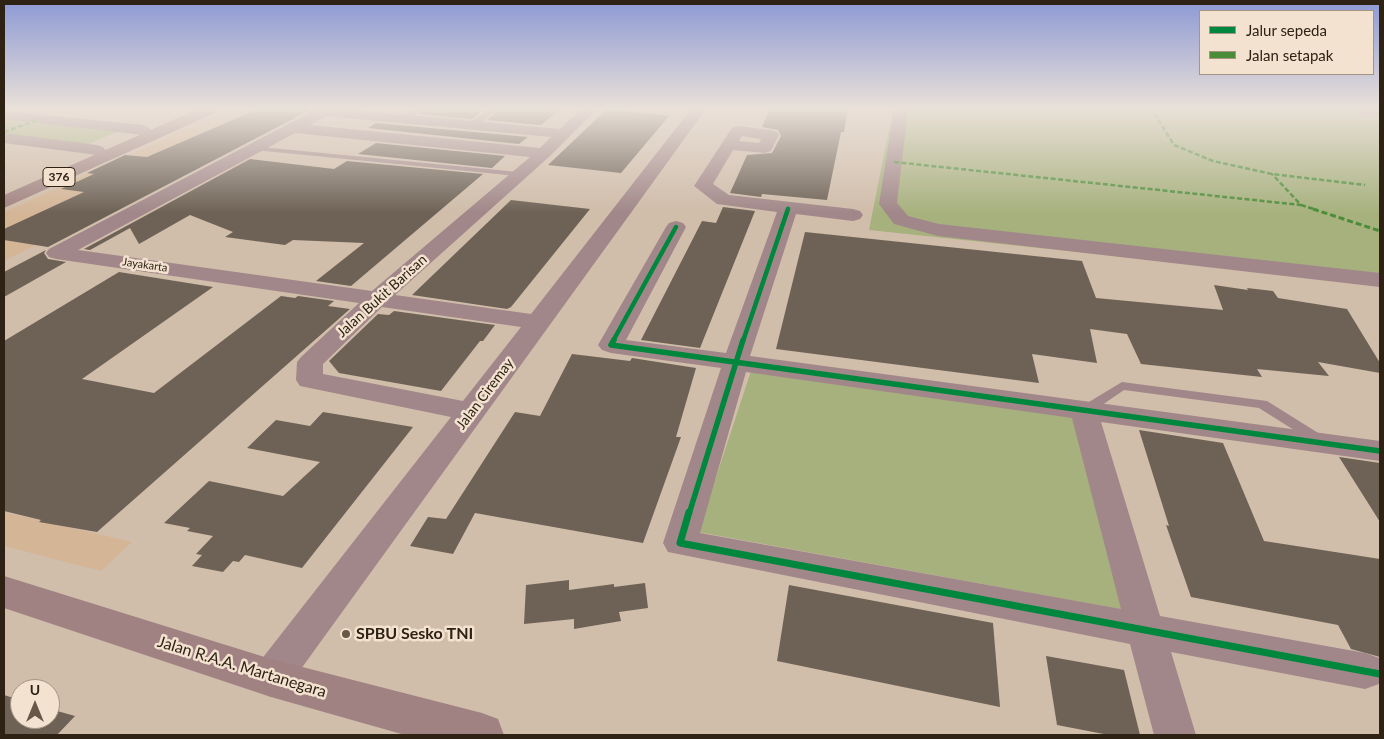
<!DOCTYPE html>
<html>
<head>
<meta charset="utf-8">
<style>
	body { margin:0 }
	#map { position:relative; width:1384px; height:739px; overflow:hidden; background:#d0bdaa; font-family:Lato,sans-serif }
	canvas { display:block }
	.frame { position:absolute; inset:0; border:5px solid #2e2214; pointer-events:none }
	.legend { position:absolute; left:1199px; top:10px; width:175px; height:65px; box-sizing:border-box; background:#f3e2d0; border:1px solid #a49585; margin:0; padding:6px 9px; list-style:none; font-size:15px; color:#2e2214 }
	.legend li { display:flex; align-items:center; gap:10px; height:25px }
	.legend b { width:25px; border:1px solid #a49585 }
	.north { position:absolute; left:10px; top:679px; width:50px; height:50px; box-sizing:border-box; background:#f3e2d0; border:1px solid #a49585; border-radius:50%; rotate:0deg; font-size:14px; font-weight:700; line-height:20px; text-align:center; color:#2e2214 }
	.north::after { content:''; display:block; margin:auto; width:18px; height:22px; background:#675848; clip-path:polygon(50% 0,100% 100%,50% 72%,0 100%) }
</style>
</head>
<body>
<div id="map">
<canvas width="1384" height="739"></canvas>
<div class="frame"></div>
<ul class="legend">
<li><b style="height:6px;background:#00873e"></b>Jalur sepeda</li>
<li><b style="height:6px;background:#4b8c38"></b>Jalan setapak</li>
</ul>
<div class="north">U</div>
</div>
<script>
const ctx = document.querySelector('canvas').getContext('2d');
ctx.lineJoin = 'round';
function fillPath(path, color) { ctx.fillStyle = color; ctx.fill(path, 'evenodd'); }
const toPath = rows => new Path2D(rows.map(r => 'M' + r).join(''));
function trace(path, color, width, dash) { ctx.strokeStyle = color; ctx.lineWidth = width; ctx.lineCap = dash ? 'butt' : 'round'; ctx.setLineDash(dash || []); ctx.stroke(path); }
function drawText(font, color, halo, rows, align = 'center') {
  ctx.font = font + ' Lato,sans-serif'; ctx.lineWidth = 5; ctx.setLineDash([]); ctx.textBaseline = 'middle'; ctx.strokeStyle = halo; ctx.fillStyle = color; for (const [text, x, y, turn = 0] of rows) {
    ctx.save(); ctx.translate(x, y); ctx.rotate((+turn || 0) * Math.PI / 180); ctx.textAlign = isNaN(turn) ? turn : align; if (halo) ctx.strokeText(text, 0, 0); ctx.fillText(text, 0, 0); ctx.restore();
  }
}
const built = toPath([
	[230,109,302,109,4,261,4,212],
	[4,512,132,542,101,571,4,546]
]);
const green = toPath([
	[893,109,1380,109,1380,284,869,230],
	[4,114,131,126,86,145,4,135],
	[751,371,1075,415,1125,610,698,532]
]);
const building = toPath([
	[258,109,312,109,48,247,4,240,4,229,84,192,61,189,94,174,87,173,125,155,147,157],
	[424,109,485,109,472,119,419,114],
	[499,109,560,109,541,125,487,120],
	[607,109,669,116,621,173,548,165],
	[770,109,848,109,844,132,841,132,827,200,762,194,761,197,730,193,747,155,772,153,781,136,778,130,762,127],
	[376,123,528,137,519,144,368,128],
	[376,143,505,156,492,168,358,154],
	[250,159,334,169,347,161,483,174,351,286,316,281,364,243,293,240,285,245,225,237,233,232,190,215,139,244,130,228,90,250,84,249],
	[511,200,590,209,511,307,507,309,412,295],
	[723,207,755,211,700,348,641,340,702,221,716,223],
	[805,232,1082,261,1096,298,1223,310,1214,285,1248,290,1247,288,1273,291,1278,298,1347,309,1380,363,1380,373,1318,362,1329,376,1257,369,1262,377,1141,364,1127,334,1090,329,1097,363,1032,354,1039,383,776,349],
	[46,250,44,253,48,259,66,262,4,297,4,272],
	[119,272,213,287,82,379,154,393,281,296,295,298,298,296,334,301,328,306,350,309,97,532,39,522,41,520,4,511,4,341],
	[394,311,495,325,483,341,480,341,441,391,339,373,329,361,378,314,389,315],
	[572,354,630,361,632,358,696,368,676,437,681,437,643,543,475,513,453,554,410,546,428,517,446,519,515,412,540,416],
	[323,412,413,427,302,568,245,555,239,562,233,561,223,572,192,566,202,555,196,554,213,536,187,531,190,528,164,523,209,481,283,496,320,462,247,448,276,420,310,426],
	[1139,430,1223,443,1264,541,1380,559,1380,657,1351,649,1338,625,1191,597,1166,525,1169,526],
	[1339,457,1380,463,1380,522],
	[569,580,569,590,614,584,614,587,645,583,648,608,619,612,621,621,574,629,574,619,524,624,526,585],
	[789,585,993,623,1000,707,777,661],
	[1046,656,1124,670,1140,735,1109,735,1057,725],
	[4,695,20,700,20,719,50,719,50,709,75,716,57,735,4,735]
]);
const service = toPath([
	[414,109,422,109,408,121,402,121,402,117,414,109],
	[489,109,497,109,476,127,470,127,470,123,489,109],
	[251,146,518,172,522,174,518,176,254,150,250,148,251,146],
	[1122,382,1267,401,1323,436,1325,439,1323,442,1318,444,1313,442,1259,408,1124,390,1089,414,1079,414,1077,411,1079,408,1122,382]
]);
const minor = toPath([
	[317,109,344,109,560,129,581,109,597,109,550,156,395,295,531,314,691,109,706,109,285,691,271,697,257,691,251,678,257,665,451,417,300,386,296,380,297,362,301,357,359,303,56,259,49,257,46,253,49,249,317,109],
	[326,116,551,137,540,148,310,125,326,116],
	[295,133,530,157,372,291,78,250,295,133],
	[382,307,521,327,463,401,323,374,323,364,382,307],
	[894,109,908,109,897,203,908,216,939,224,1380,273,1380,287,938,236,894,224,879,204,894,109],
	[1353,109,1380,109,1380,115,1360,113,1353,109],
	[4,111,143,125,148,127,151,130,148,133,143,135,4,119,4,111],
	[737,126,771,130,777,132,779,135,771,151,765,153,733,150,713,184,729,195,853,209,860,211,863,215,860,219,853,221,796,214,750,356,1380,441,1380,461,1101,422,1160,616,1365,653,1379,658,1380,661,1379,684,1365,689,1171,652,1196,735,1154,735,1130,644,668,552,663,543,721,368,611,353,602,350,598,345,666,227,669,223,676,221,683,223,686,227,626,340,726,353,777,212,717,204,694,186,732,128,737,126],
	[742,136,761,139,759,143,739,141,742,136],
	[746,372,1072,418,1121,609,700,533,746,372],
	[4,133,97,145,103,147,105,150,103,153,97,155,4,143,4,133]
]);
const secondary = toPath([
	[4,576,271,659,482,713,498,719,504,735,405,735,271,697,4,608,4,576]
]);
const primary = toPath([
	[198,109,219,109,217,112,4,208,4,195,198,109]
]);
const quietFar1 = toPath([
	[1148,109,1154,113,1174,145,1213,161,1272,174,1365,185],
	[4,132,40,119],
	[894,162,1301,205,1272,174],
	[1301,205,1317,210]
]);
const quiet = toPath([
	[1313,209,1380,231]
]);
const cyclewayFar3 = toPath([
	[787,210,788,208]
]);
const cyclewayFar2 = toPath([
	[613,341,676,227],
	[743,341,788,209]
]);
const cyclewayFar1 = toPath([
	[614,340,611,345,1380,451],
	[689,514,743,340]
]);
const cycleway = toPath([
	[689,512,680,543,1380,674]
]);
const markers = [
	[346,634,5,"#675848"]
];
const farStreetnames = [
	["Jayakarta",145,265,8]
];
const shields = [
	[59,177,32]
];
const shieldNames = [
	["376",59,177]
];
const streetNames = [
	["Jalan Bukit Barisan",382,296,-42],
	["Jalan Ciremay",485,394,-53]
];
const nearPoinames = [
	["SPBU Sesko TNI",356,634]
];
const nearStreetnames = [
	["Jalan R.A.A. Martanegara",242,667,17]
];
fillPath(built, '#d4b697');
fillPath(green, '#a7b17e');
fillPath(building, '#6e6256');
fillPath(service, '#a18789');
fillPath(minor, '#a18789');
fillPath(secondary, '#a08283');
fillPath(primary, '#a08281');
trace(quietFar1, '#4b8c38', 2.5, [5, 2.5]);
trace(quiet, '#4b8c38', 3, [6, 3]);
trace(cyclewayFar3, '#00873e', 3);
trace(cyclewayFar2, '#00873e', 4.5);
trace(cyclewayFar1, '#00873e', 5.5);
trace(cycleway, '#00873e', 7);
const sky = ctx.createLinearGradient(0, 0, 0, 213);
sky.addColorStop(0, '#8c99d4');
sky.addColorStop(0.51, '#eae1d9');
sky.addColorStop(1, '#eae1d900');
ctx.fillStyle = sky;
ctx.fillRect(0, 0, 1384, 213);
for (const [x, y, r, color] of markers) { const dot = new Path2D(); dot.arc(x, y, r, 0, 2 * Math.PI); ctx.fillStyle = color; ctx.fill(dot); trace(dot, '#f3e2d0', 2); }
drawText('11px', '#2e2214', '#f3e2d0', farStreetnames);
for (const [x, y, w] of shields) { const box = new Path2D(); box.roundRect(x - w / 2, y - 9.5, w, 19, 4); ctx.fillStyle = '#f3e2d0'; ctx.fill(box); trace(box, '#2e2214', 1); }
drawText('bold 12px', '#2e2214', null, shieldNames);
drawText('14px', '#2e2214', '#f3e2d0', streetNames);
drawText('bold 16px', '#2e2214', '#f3e2d0', nearPoinames, 'left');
drawText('16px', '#2e2214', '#f3e2d0', nearStreetnames);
</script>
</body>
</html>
